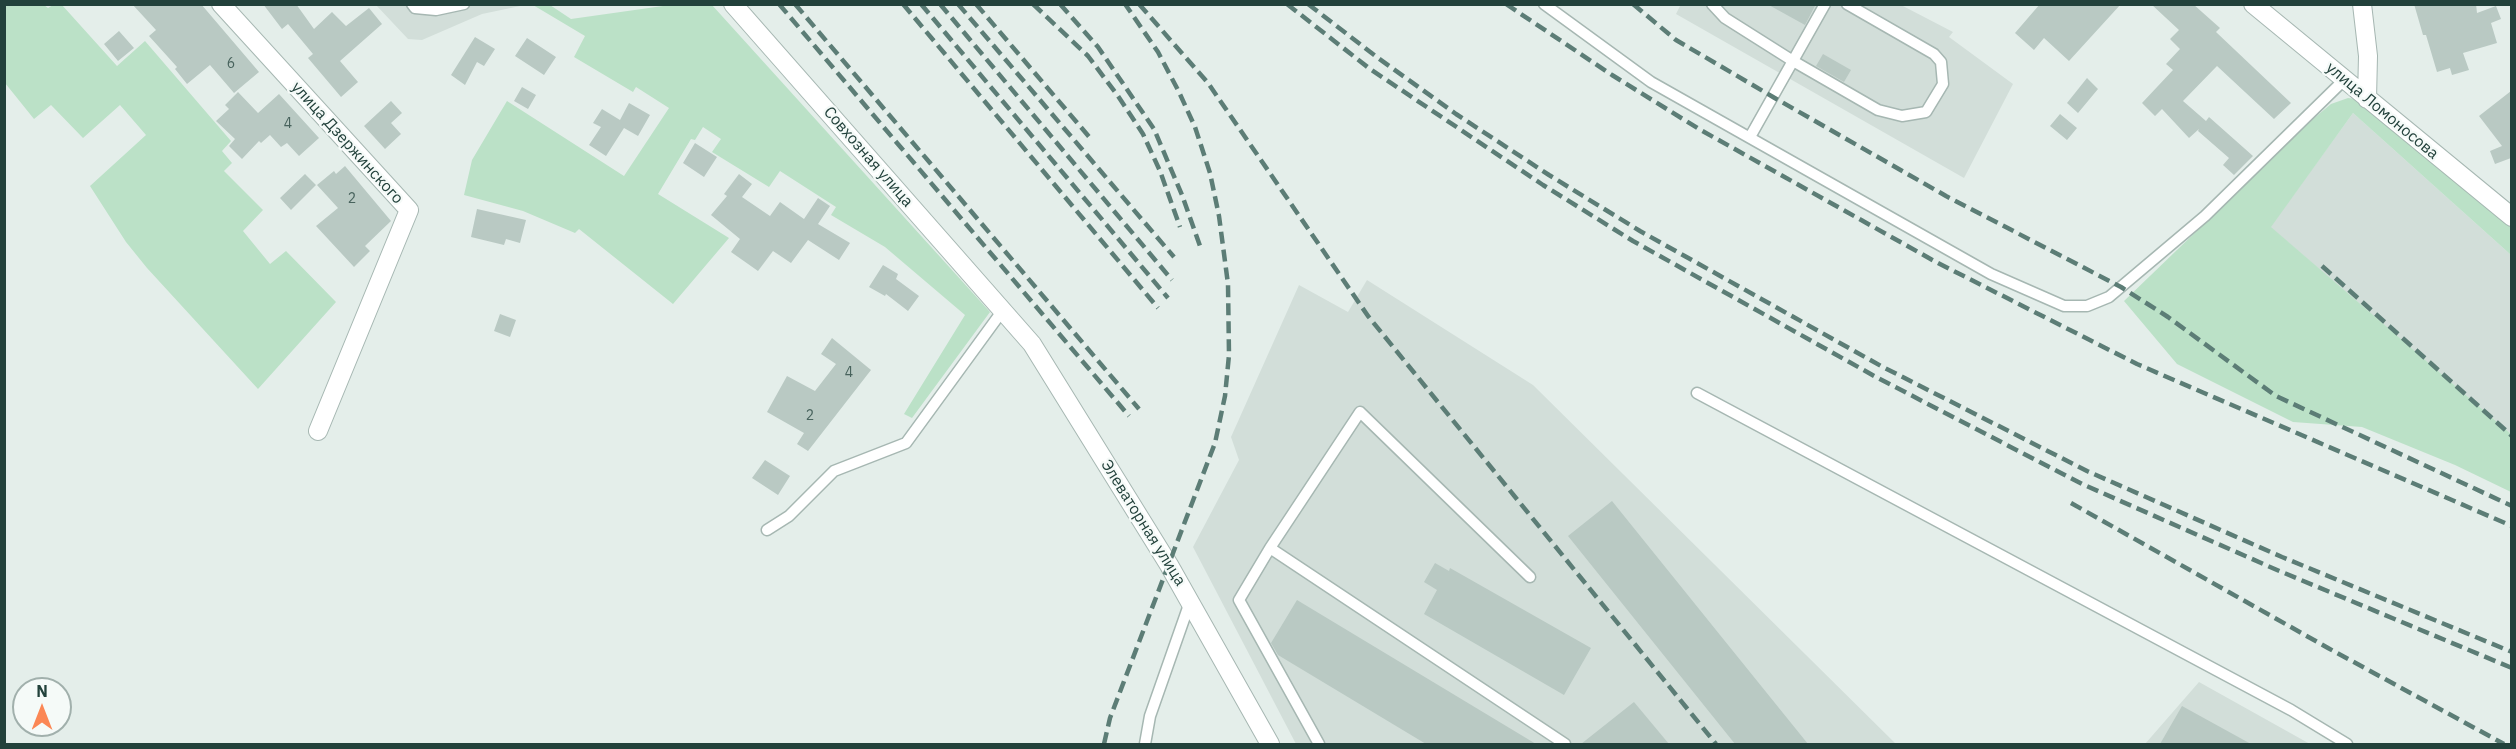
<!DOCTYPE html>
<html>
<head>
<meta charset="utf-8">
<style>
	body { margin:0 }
	#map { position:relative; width:2516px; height:749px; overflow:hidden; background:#e4eeea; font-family:"IBM Plex Sans",sans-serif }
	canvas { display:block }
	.frame { position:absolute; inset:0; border:6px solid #22413b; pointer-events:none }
	.north { position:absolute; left:12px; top:677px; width:60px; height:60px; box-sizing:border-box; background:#f5faf8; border:2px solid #a1b0ac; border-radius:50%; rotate:0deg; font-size:16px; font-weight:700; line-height:24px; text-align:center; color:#22413b }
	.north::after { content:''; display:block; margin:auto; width:21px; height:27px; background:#fb8755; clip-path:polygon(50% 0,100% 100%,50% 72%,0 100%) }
</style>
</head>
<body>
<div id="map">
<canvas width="2516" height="749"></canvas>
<div class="frame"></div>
<div class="north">N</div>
</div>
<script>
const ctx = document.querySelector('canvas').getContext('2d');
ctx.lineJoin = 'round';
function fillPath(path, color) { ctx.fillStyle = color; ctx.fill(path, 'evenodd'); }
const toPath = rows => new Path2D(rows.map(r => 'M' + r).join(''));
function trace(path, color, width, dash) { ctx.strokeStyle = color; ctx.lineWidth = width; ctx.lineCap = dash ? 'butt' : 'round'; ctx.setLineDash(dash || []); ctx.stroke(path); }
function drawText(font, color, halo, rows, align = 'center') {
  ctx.font = font + ' "IBM Plex Sans",sans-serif'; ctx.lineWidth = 4.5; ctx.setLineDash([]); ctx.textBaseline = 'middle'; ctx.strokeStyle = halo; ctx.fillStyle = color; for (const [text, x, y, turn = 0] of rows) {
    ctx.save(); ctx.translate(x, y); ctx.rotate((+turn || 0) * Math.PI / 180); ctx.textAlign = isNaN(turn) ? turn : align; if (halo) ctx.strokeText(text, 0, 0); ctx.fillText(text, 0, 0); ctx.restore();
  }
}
const built = toPath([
	[1681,4,1901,5,1953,32,1949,37,2013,84,1964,178,1676,14],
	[376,5,525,5,482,14,422,40,408,39],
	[2353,113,2511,255,2511,434,2270,227],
	[1367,280,1533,385,1896,744,1296,744,1193,547,1239,460,1231,437,1299,285,1348,312],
	[2199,682,2310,744,2145,744]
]);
const green = toPath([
	[4,5,44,5,48,8,53,5,62,5,117,66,145,41,231,141,222,151,232,163,224,171,263,210,243,231,270,264,286,251,336,302,258,389,147,268,126,242,90,186,146,135,120,105,83,138,51,105,34,119,5,83],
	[533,5,550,5,571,19,670,5,712,5,990,312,912,418,904,414,965,315,885,247,831,215,836,207,780,171,769,187,712,152,721,139,703,127,695,140,691,139,658,194,729,238,673,304,579,229,575,233,523,211,464,195,472,160,507,101,624,176,669,108,636,87,633,92,574,57,585,36],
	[2348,98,2356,99,2375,111,2511,227,2511,255,2353,113,2271,227,2511,434,2511,492,2455,465,2362,427,2293,422,2177,364,2124,301,2313,119,2331,104]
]);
const building = toPath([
	[132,4,201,4,259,72,234,93,210,65,187,84,175,69,177,67,149,36,156,30],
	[263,4,296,4,314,29,332,12,346,26,369,8,382,24,340,61,358,82,341,97,308,58,313,54,288,24,282,29],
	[1767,4,1816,4,1805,25],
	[2040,4,2121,4,2069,61,2044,38,2034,50,2015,33],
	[2151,4,2193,4,2220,28,2216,32,2291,103,2274,119,2217,66,2183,101,2206,121,2209,117,2253,156,2234,175,2223,165,2229,158,2198,131,2199,129,2189,138,2162,109,2155,116,2142,103,2173,70,2166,64,2180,49,2170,39,2179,30],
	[2414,4,2476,4,2477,13,2496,6,2501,19,2491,23,2497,43,2463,53,2469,70,2452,75,2450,68,2437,72,2426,35,2423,35],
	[119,31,134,48,118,61,104,44],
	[475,37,495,49,484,66,477,62,465,85,451,75],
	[527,38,556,57,544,75,515,56],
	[1823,54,1851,70,1844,82,1816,66],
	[2087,78,2098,89,2078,113,2067,103],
	[522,87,536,95,528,109,514,101],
	[2511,91,2511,158,2495,164,2490,151,2502,146,2479,116],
	[238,92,258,113,279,94,319,138,299,156,287,143,281,147,270,135,261,143,259,141,242,159,229,146,235,139,216,121,229,109,225,105],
	[391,101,402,113,391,123,401,134,385,149,364,126],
	[629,103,650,115,638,136,624,128,606,156,589,145,601,127,593,123,602,109,620,120],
	[2060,114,2077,128,2067,140,2050,126],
	[695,143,717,157,704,177,683,163],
	[345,166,391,221,365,246,370,251,354,267,316,226,338,208,317,185,334,171,336,174],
	[305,174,316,185,291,210,280,198],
	[739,174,752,184,742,197,770,216,780,202,804,219,818,198,830,206,818,224,850,243,839,260,808,240,791,263,773,251,758,271,731,252,740,239,711,215,727,196,724,194],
	[477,209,526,220,520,243,506,239,504,245,471,237],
	[883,265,898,274,896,279,919,296,908,311,886,294,885,296,869,287],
	[500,314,516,320,510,337,494,331],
	[832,338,871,370,808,451,797,444,804,433,767,412,787,376,815,391,836,364,821,354],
	[765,460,790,476,778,495,752,478],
	[1612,501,1720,635,1808,744,1735,744,1568,536],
	[1435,563,1449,571,1450,568,1591,648,1564,695,1424,614,1437,590,1424,582],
	[1297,600,1536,744,1426,744,1278,655,1271,643],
	[1634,702,1669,744,1581,744],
	[2182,706,2251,744,2160,744]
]);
const service = toPath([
	[412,4,415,8,436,10,464,4],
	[1544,4,1651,82,1991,274,2064,306,2087,306,2109,297,2205,216,2344,80],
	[1712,4,1725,18,1793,61,1878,110,1902,116,1926,112,1943,84,1941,62,1934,54,1847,4],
	[1750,137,1825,4],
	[1697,393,2291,710,2347,744],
	[767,530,789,516,834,471,906,443,1003,310],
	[1270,548,1360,412,1530,577],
	[1145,744,1150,716,1190,602],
	[1319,744,1239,600,1270,548,1565,744]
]);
const minor = toPath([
	[221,4,409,210,318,431],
	[2253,4,2512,217],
	[2362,4,2368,56,2367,99]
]);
const tertiary = toPath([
	[733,4,1032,344,1169,565,1270,744]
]);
const rail = toPath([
	[779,4,1129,416],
	[795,4,1139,409],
	[903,4,1158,308],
	[921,4,1168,298],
	[940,4,1172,280],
	[958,4,1174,257],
	[976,4,1091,139],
	[1033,4,1088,56,1118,96,1143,134,1160,171,1180,227],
	[1060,4,1098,47,1154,129,1182,195,1200,246],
	[1139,4,1208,83,1368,316,1716,744],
	[1287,4,1370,69,1543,185,1633,241,1876,377,2082,484,2277,570,2512,668],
	[1308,4,1378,58,1456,114,1549,175,1640,231,1881,366,2087,471,2282,557,2512,652],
	[1506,4,1612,75,1699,129,1936,262,2137,364,2512,526],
	[1633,4,1676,40,1773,97,1946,196,2121,287,2168,317,2276,396,2512,506],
	[2322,266,2512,436],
	[2071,503,2328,648,2504,744],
	[1104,744,1110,718,1215,443,1225,396,1229,355,1228,284,1219,216,1210,173,1195,127,1179,92,1158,52,1125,4]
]);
const numberNames = [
	["6",231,64],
	["4",288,124],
	["2",352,199],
	["4",849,373],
	["2",810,416]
];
const streetNames = [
	["улица Ломоносова",2382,111,40],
	["улица Дзержинского",347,143,48],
	["Совхозная улица",868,157,49],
	["Элеваторная улица",1143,523,58]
];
fillPath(built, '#d2ded9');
fillPath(green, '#bbe1c7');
fillPath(building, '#b9c9c3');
trace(service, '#a6b7b2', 13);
trace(minor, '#a6b7b2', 20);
trace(tertiary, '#a6b7b2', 20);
trace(service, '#fff', 10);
trace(minor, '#fff', 18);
trace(tertiary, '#fff', 18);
trace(rail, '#5c7d76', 4.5, [12, 6]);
drawText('14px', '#48635d', null, numberNames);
drawText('16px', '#22413b', '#f5faf8', streetNames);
</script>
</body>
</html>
